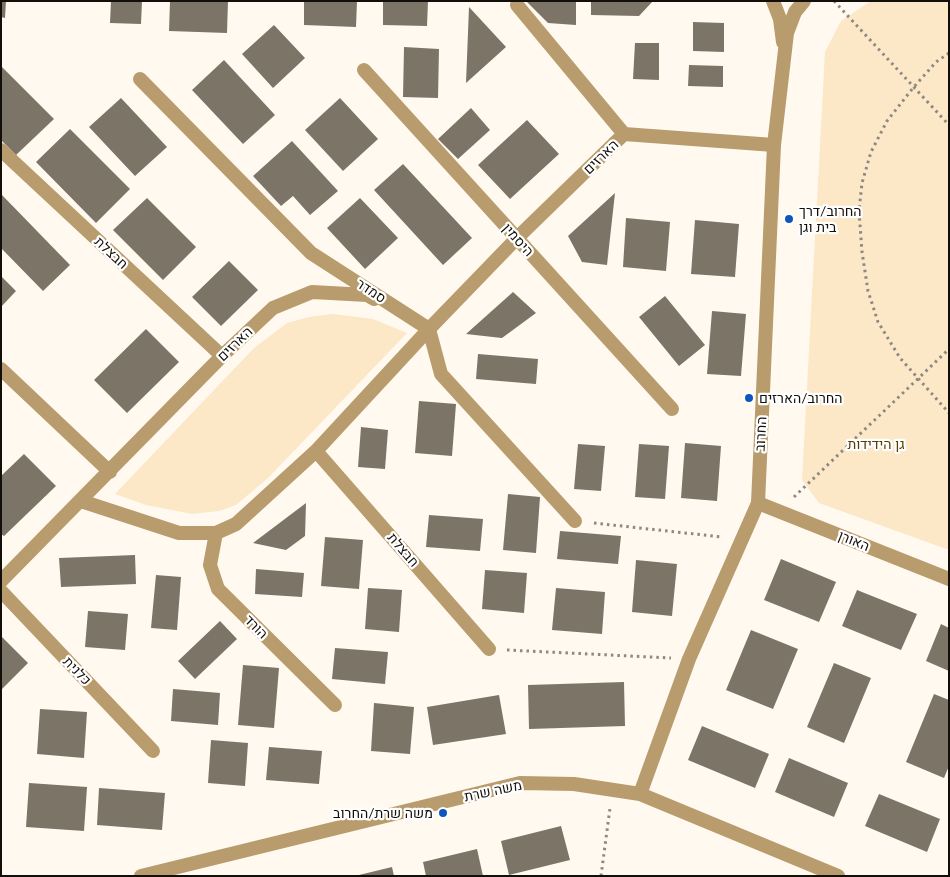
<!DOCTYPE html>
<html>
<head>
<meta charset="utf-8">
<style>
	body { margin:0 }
	#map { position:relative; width:950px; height:877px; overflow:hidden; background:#fff9f0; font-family:Lato,sans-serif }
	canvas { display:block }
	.frame { position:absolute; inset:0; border:2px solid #120f0a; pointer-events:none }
</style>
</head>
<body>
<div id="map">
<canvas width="950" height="877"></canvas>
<div class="frame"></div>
</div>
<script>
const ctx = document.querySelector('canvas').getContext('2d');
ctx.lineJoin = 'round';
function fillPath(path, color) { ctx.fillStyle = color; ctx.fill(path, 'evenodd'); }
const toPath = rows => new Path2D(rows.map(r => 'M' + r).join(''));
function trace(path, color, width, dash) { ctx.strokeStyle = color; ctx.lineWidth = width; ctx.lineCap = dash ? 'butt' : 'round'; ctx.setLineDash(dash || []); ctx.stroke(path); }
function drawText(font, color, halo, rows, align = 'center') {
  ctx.font = font + ' Lato,Heebo,sans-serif'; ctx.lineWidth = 4.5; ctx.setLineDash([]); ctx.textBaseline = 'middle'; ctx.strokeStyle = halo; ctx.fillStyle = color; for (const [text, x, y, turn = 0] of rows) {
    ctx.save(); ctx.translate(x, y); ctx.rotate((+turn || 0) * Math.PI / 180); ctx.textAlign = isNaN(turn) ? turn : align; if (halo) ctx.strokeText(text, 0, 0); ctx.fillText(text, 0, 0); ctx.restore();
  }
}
const green = toPath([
	[871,1,949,1,949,550,819,503,802,480,825,52,841,21],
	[333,314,373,319,407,333,268,478,236,505,219,511,192,514,146,505,115,494,254,348,287,323,309,317]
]);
const building = toPath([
	[1,1,6,1,5,18,1,17],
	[111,1,142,1,141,24,110,23],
	[170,1,228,1,227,33,169,31],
	[304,1,357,1,356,27,304,25],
	[383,1,428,1,427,26,383,25],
	[526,1,576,1,576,25,548,23],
	[591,1,653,1,639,16,591,15],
	[469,7,506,47,466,83],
	[693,22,724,23,724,52,693,51],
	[274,25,305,58,273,88,242,54],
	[635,43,659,43,659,80,633,79],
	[404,47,439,49,438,98,403,97],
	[224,60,275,115,243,144,192,90],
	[689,65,723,66,723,87,688,86],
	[1,66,54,119,16,155,1,140],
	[121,98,167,147,135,176,89,127],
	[340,98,378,139,343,171,305,130],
	[471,108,490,130,458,159,438,139],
	[527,120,559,154,510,199,478,165],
	[70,129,130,189,96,223,36,162],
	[292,141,338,191,310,215,293,196,281,206,253,176],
	[403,164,472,238,443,265,374,190],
	[615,193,607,265,582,262,568,236],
	[1,195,2,195,70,265,43,291,1,248],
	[147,198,196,247,163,280,113,230],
	[360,198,398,238,365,269,327,228],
	[626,218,670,222,666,271,623,267],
	[695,220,739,224,735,277,691,274],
	[229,261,258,290,221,326,192,297],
	[1,276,16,291,1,307],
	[513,292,536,313,502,338,466,334],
	[665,296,705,345,679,366,639,317],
	[712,311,746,314,741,376,707,374],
	[146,329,179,362,127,413,94,380],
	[478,354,538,359,536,384,476,379],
	[419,401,456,404,452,456,415,453],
	[361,427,388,430,385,469,358,467],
	[685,443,721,446,717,501,681,498],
	[578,444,605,446,601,491,574,489],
	[639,444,669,446,665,499,635,497],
	[24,454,56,486,4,536,1,534,1,476],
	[508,494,540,497,536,553,503,550],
	[306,503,305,536,286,550,253,543],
	[429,515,483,519,480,551,426,547],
	[560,531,621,536,618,564,557,559],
	[325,537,363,540,359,589,321,586],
	[135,555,136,584,61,587,59,558],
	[781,559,836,582,819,622,764,600],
	[636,560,677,564,672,616,632,612],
	[256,569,304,573,302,597,255,594],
	[485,570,527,573,524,613,482,609],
	[156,575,181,577,177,630,151,628],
	[368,588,402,590,399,632,365,629],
	[556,588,605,592,602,634,552,630],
	[857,590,917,614,901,650,842,626],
	[88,611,128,614,125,650,85,647],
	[220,621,237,639,195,679,178,661],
	[941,624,949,628,949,671,926,661],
	[751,630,798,649,773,709,726,690],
	[1,636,28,663,1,690],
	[335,648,388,652,385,684,332,679],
	[834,663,871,678,844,743,807,727],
	[243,665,279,668,274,728,238,725],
	[624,682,625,726,529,729,528,685],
	[173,689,220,693,218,725,171,721],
	[934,694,949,700,949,766,944,778,906,762],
	[499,695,506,734,433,745,427,707],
	[374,703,414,707,410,754,371,751],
	[40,709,87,712,84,758,37,754],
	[702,726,769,754,755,788,688,760],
	[211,740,248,743,245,786,208,783],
	[269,747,322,751,319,784,266,780],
	[789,758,848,783,834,817,775,792],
	[29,783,87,787,84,831,26,827],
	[99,788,165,793,162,830,97,825],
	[879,794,940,819,927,852,865,826],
	[561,826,570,860,509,875,501,841],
	[477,849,483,876,426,876,423,862],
	[392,867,394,876,359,876,359,875]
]);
const path = toPath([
	[834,1,949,125],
	[949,53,936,62,913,88,887,121,871,152,862,183,859,211,862,252,868,291,878,322,900,358,949,413],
	[794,497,949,349],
	[594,523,722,537],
	[507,650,671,658],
	[601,876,610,808]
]);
const minor = toPath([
	[517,5,624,134],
	[364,70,672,409],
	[140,79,311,253,429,329,441,374,575,521],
	[1,150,222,356],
	[1,369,110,472],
	[316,451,489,649],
	[81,501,179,533,216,533,236,524,316,451,429,329,517,238,624,134,774,145],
	[758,503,949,579],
	[216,533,210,565,218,589,335,705],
	[1,581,222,356,273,308,312,292,367,295,374,299],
	[1,591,153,751]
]);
const tertiary = toPath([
	[773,1,780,19,783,42],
	[640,794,689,659,758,503,774,145,787,33,795,12,804,1],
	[141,876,520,783,574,784,640,794,838,876]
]);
const markers = [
	[789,219,5,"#0f55c0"],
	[749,398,5,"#0f55c0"],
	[443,813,5,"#0f55c0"]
];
const streetNames = [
	["הארזים",601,157,-44],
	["היסמין",518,240,48],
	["חבצלת",111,253,43],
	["סמדר",371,291,33],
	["הארזים",235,344,-44],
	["החרוב",761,434,-87],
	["האורן",854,541,22],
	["חבצלת",403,550,49],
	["הורד",256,627,45],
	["כלנית",77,671,46],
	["משה שרת",493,791,-12]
];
const poiNames = [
	["החרוב/דרך",799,211],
	["בית וגן",799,227],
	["החרוב/הארזים",759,398],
	["משה שרת/החרוב",433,813,"right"]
];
const parkNames = [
	["גן הידידות",876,444]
];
fillPath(green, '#fce7c7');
fillPath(building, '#7c7467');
trace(path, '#8d8982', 3, [2.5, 4]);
trace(minor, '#b99c6d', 14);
trace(tertiary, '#b99c6d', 14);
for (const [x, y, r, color] of markers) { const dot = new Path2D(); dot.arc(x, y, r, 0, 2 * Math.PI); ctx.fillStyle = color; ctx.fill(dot); trace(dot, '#fff', 2); }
drawText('14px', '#120f0a', '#fff', streetNames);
drawText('14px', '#120f0a', '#fff', poiNames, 'left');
drawText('14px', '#573c00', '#fff', parkNames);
</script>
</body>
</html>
